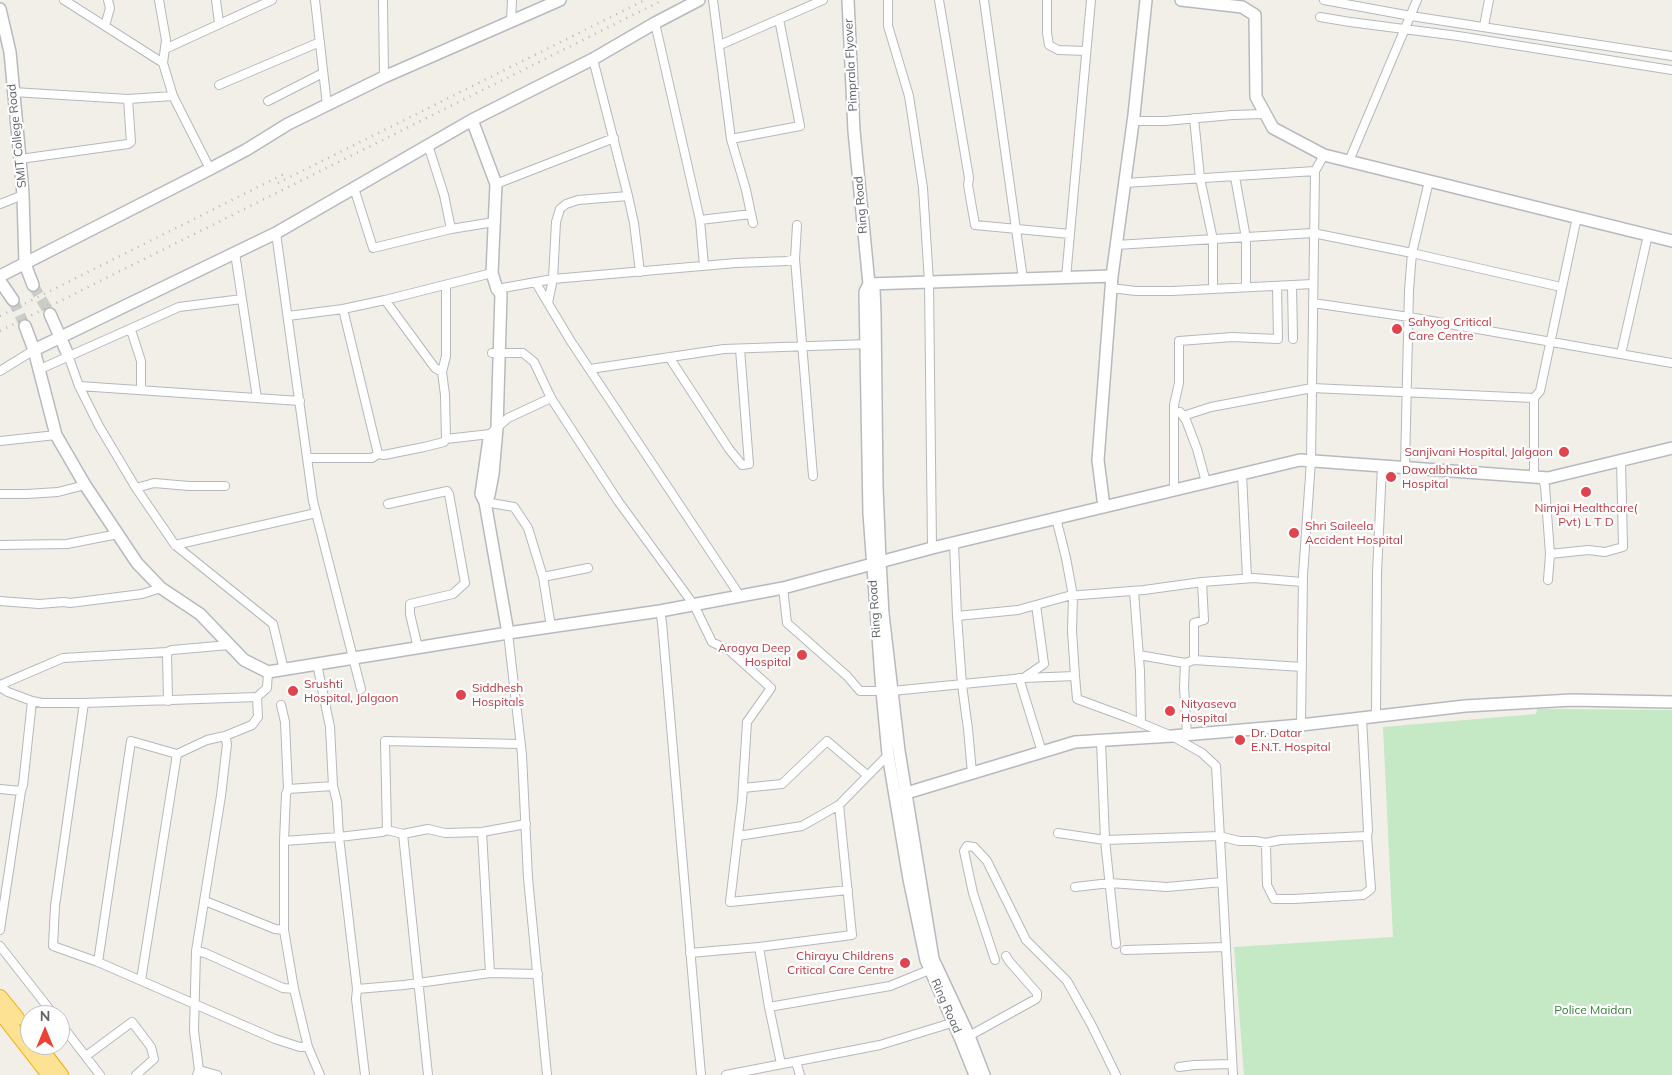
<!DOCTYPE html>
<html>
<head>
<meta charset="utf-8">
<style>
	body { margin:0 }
	#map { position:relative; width:1672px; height:1075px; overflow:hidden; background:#f1efe8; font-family:Mulish,sans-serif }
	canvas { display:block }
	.north { position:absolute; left:20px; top:1005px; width:50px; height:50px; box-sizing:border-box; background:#fff; border:1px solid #bfc1c3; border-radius:50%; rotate:0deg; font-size:14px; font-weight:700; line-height:20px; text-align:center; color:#5f6368 }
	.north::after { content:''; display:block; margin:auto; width:18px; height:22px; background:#ea4335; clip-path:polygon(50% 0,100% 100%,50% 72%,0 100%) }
</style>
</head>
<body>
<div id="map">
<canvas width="1672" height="1075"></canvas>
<div class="north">N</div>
</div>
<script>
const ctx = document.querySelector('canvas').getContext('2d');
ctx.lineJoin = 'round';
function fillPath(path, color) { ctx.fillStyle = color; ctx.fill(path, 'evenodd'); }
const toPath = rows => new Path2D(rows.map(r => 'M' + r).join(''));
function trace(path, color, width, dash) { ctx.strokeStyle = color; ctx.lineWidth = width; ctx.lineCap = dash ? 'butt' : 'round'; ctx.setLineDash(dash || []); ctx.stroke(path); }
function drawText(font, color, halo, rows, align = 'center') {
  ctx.font = font + ' Mulish,sans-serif'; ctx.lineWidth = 4.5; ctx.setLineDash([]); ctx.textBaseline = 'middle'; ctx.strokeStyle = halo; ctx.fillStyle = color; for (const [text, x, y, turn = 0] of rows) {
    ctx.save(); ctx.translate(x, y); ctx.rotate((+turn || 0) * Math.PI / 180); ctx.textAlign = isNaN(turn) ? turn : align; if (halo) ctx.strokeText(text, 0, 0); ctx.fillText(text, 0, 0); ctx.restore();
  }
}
const green = toPath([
	[1537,709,1672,710,1672,1075,1244,1075,1234,947,1393,937,1383,727,1536,714]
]);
const secondaryTunnel = toPath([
	[33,285,50,314],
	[13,300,25,326]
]);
const street = toPath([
	[64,0,163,63,173,96,210,169],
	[159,0,166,40,163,63],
	[216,0,219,23],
	[315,0,327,105],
	[383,0,384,77],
	[713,0,731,139,746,190,753,223],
	[888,0,888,26,909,96,923,188,929,282,932,548],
	[939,0,969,178,968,185,975,225,1070,234],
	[984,0,1023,279],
	[1047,0,1047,33,1049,45,1058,50,1086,51],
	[1324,0,1411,16,1672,56],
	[1320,17,1350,22,1458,36,1672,70],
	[511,21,512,0],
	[655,23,700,220,704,266],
	[105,26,110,8,108,0],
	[1484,26,1489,0],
	[720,45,823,0],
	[165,49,272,0],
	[593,59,628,196,634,223,640,272],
	[219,85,320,42],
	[13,92,128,99,173,96],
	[268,101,323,73],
	[1194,118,1200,178,1213,240,1213,288],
	[1133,121,1165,121,1232,115,1265,114],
	[731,139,800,126,779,19],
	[428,145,444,195,451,229],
	[20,159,128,144,131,142,128,99],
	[1349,161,1417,0],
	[1235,177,1246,238,1246,287],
	[1125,183,1315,171],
	[496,184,614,138],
	[354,188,373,248,451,229,494,222],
	[0,204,23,195],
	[700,220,751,214],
	[797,225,795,259,813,476],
	[276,233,313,501,361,689],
	[1116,245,1313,233,1412,253,1561,287],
	[235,253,257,398],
	[1066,278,1091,0],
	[536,283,570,340,740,596],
	[446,285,446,356,442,372,445,395,446,439],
	[1292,285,1293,339],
	[1111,288,1136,291,1172,291,1313,284],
	[497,289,553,279,736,263,787,261,795,259],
	[385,300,435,368,442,372],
	[548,303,553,279,556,222,560,209,566,204,578,200,628,196],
	[1313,303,1409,317,1672,363],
	[343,309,378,454],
	[288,316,343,309,385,300,492,273],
	[131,330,141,361,141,390],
	[492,353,523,353,534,362,551,398,618,501,694,605,712,642,730,651,771,688,747,722,742,801,730,902,848,890],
	[1621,354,1648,235],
	[68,355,79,386,99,426,136,488,175,545,273,624,284,670],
	[669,357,729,449,742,465,749,464,740,349],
	[590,369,724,349,869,344],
	[38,370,179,307,242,299],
	[0,371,34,350],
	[79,386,300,401],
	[1534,398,1534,477],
	[1180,412,1186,420,1197,449,1206,482],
	[1183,416,1211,407,1312,388,1534,398,1540,391,1577,217],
	[0,441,56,435],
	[308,458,372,458,378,454,384,455,424,447,444,442,446,439,490,434,508,418,551,398],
	[1405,467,1409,290,1412,253,1429,181],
	[1242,474,1247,578],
	[1542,477,1545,486,1550,554,1548,580],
	[136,488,154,483,189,486,225,486],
	[1174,490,1174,405,1179,383,1179,341,1232,337,1278,339,1277,286],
	[0,494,27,494,58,492,85,485],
	[485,502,514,507,528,528,543,577,551,627],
	[388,504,447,491,449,494,465,583,453,594,410,604,410,614,418,648],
	[954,543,957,616,1018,610,1068,596,1144,590,1202,582,1254,578,1302,582],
	[0,545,67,544,118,534],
	[175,545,316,513],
	[1550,554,1588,550,1605,552,1623,547,1621,460],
	[543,577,588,568],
	[783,588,787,623,847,676,860,691,892,691,1024,678,1075,676,1072,631,1073,596,1066,558,1056,518],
	[1134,591,1140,671,1141,723],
	[0,601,39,604,64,602,70,603,142,594,161,588],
	[660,611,662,622,701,1075],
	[957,616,962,685,968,729,972,773],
	[508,633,522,755,528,878,547,1075],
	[167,652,168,701],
	[1139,655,1185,663],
	[1194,660,1302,667],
	[317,664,330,727,333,786,337,802,339,837,357,989,356,999,365,1075],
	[1075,676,1077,699,1126,717,1172,736,1202,753,1216,766,1233,1075],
	[1025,677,1044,664,1036,605],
	[1019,678,1042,752],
	[0,685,63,658,167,652,172,650,229,645],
	[0,687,8,692,32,701,42,703,84,703,257,697],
	[84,703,55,906,53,946,98,962,275,1039,300,1047,308,1047],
	[281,705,285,722,288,789,286,794,284,841,284,930,294,989,308,1047,320,1075],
	[1376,716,1377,573,1382,466],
	[1301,725,1303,575,1311,461,1315,171,1324,155],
	[1187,735,1184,687,1185,663,1194,660,1194,623,1204,620,1202,582],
	[1101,741,1105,840,1116,944],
	[743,788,782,784,827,741,867,775],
	[0,789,21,791],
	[288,789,333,786],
	[387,830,385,741,520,744],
	[482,832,490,973],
	[1058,833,1105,840,1219,836,1239,841,1255,841,1266,843,1280,840,1367,836],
	[403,834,428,1075],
	[738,836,802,826,839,805],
	[284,841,339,837,382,832,387,830,403,834,428,829,445,833,482,832,526,824],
	[1266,843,1267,885,1274,899,1294,899,1363,895,1371,889,1367,836,1368,831,1362,718],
	[1075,887,1110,883,1167,887,1222,882],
	[205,901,275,929,284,930],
	[0,930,21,791,23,785,32,701],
	[0,946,54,1015],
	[1125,950,1226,947],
	[196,951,205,953,283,988,294,989],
	[690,953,759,947],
	[995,960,973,893,964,851,967,846,974,847,987,861,1026,940,1067,981,1091,1024,1116,1075],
	[98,962,131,741,177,754,207,740,225,736,252,725,258,717,257,697,267,688,268,672],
	[141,980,177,754],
	[357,989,404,985,490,973,538,974],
	[769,1007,890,986,934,968],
	[60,1023,100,1075],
	[969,1036,1036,999,1037,997,1037,993,1009,961,1006,956],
	[86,1056,132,1022,151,1047,154,1059,136,1075],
	[796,1062,800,1075],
	[781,1064,769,1007,759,947,852,935,839,805,889,754],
	[1179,1067,1194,1065,1232,1064],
	[199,1070,217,1075],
	[197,1075,199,1070,194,1031,196,951,221,796,227,744,225,736],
	[726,1075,880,1045,958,1021]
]);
const secondary = toPath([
	[848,0,854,131,869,284,865,292,869,513,882,691,888,754,909,879,926,960,961,1040,975,1075],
	[1181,0,1242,7,1255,15,1256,97,1273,128,1324,155,1672,241],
	[0,9,10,52,20,159,23,195,25,264,33,285],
	[472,120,496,184,492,273,497,289,501,294,497,428,493,474,489,495,485,502],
	[0,276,210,169,246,150,288,124,384,77,560,0],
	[0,281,13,300],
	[869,284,874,289,875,314,877,487,880,561,883,614,899,751,933,959,969,1036,984,1075],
	[869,284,1112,276],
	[50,314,68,355],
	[25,326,34,350,56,435,85,485,137,563,161,588,200,614,244,660,268,672,508,633,660,611,783,588,932,548,1300,460,1548,478,1672,448],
	[34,350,276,233,472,120,593,59,655,23,699,0],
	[489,439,481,494,485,502,508,633],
	[1104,507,1098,460,1112,276,1134,115,1146,0],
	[900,795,1075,742,1172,736,1301,725,1465,706,1572,700,1672,702]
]);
const highway = toPath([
	[0,997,17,1018],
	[0,1012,49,1075],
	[47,1057,61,1075]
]);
const rail = toPath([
	[278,183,645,0],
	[0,316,284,174],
	[0,331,663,0]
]);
const markers = [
	[1397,329,6,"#e0444e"],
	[1564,452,6,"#e0444e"],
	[1391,477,6,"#e0444e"],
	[1586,492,6,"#e0444e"],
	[1294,533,6,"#e0444e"],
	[802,655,6,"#e0444e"],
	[293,691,6,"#e0444e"],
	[461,695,6,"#e0444e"],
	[1170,711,6,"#e0444e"],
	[1240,740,6,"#e0444e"],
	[905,963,6,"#e0444e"]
];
const streetNames = [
	["Pimprala Flyover",851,65,-93],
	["SMIT College Road",17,136,-96],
	["Ring Road",861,205,-95],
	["Ring Road",875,609,-94],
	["Ring Road",946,1006,66]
];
const healthNames = [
	["Sahyog Critical",1408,322],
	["Care Centre",1408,336],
	["Sanjivani Hospital, Jalgaon",1553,452,"right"],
	["Dawalbhakta",1402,470],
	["Hospital",1402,484],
	["Nimjai Healthcare(",1586,508,"center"],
	["Pvt) L T D",1586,522,"center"],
	["Shri Saileela",1305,526],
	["Accident Hospital",1305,540],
	["Arogya Deep",791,648,"right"],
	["Hospital",791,662,"right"],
	["Srushti",304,684],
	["Hospital, Jalgaon",304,698],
	["Siddhesh",472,688],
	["Hospitals",472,702],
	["Nityaseva",1181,704],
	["Hospital",1181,718],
	["Dr. Datar",1251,733],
	["E.N.T. Hospital",1251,747],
	["Chirayu Childrens",894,956,"right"],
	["Critical Care Centre",894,970,"right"]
];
const parkNames = [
	["Police Maidan",1593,1010]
];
fillPath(green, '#c5e8c5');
trace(secondaryTunnel, '#ccccc8', 11, [11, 5.5]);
trace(street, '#b5b8bc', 10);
trace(secondary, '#b6babf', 14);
trace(highway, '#f9ab00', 16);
trace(street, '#fff', 8);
trace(secondary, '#fff', 11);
trace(highway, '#fde293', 14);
trace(rail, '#b6b7b8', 2.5, [1, 6]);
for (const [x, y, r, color] of markers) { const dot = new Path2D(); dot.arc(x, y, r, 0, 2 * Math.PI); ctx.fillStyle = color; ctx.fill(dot); trace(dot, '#fff', 2); }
drawText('12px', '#5f6368', '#fff', streetNames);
drawText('12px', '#be3a42', '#fff', healthNames, 'left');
drawText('12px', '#348238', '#fff', parkNames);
</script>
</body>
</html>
